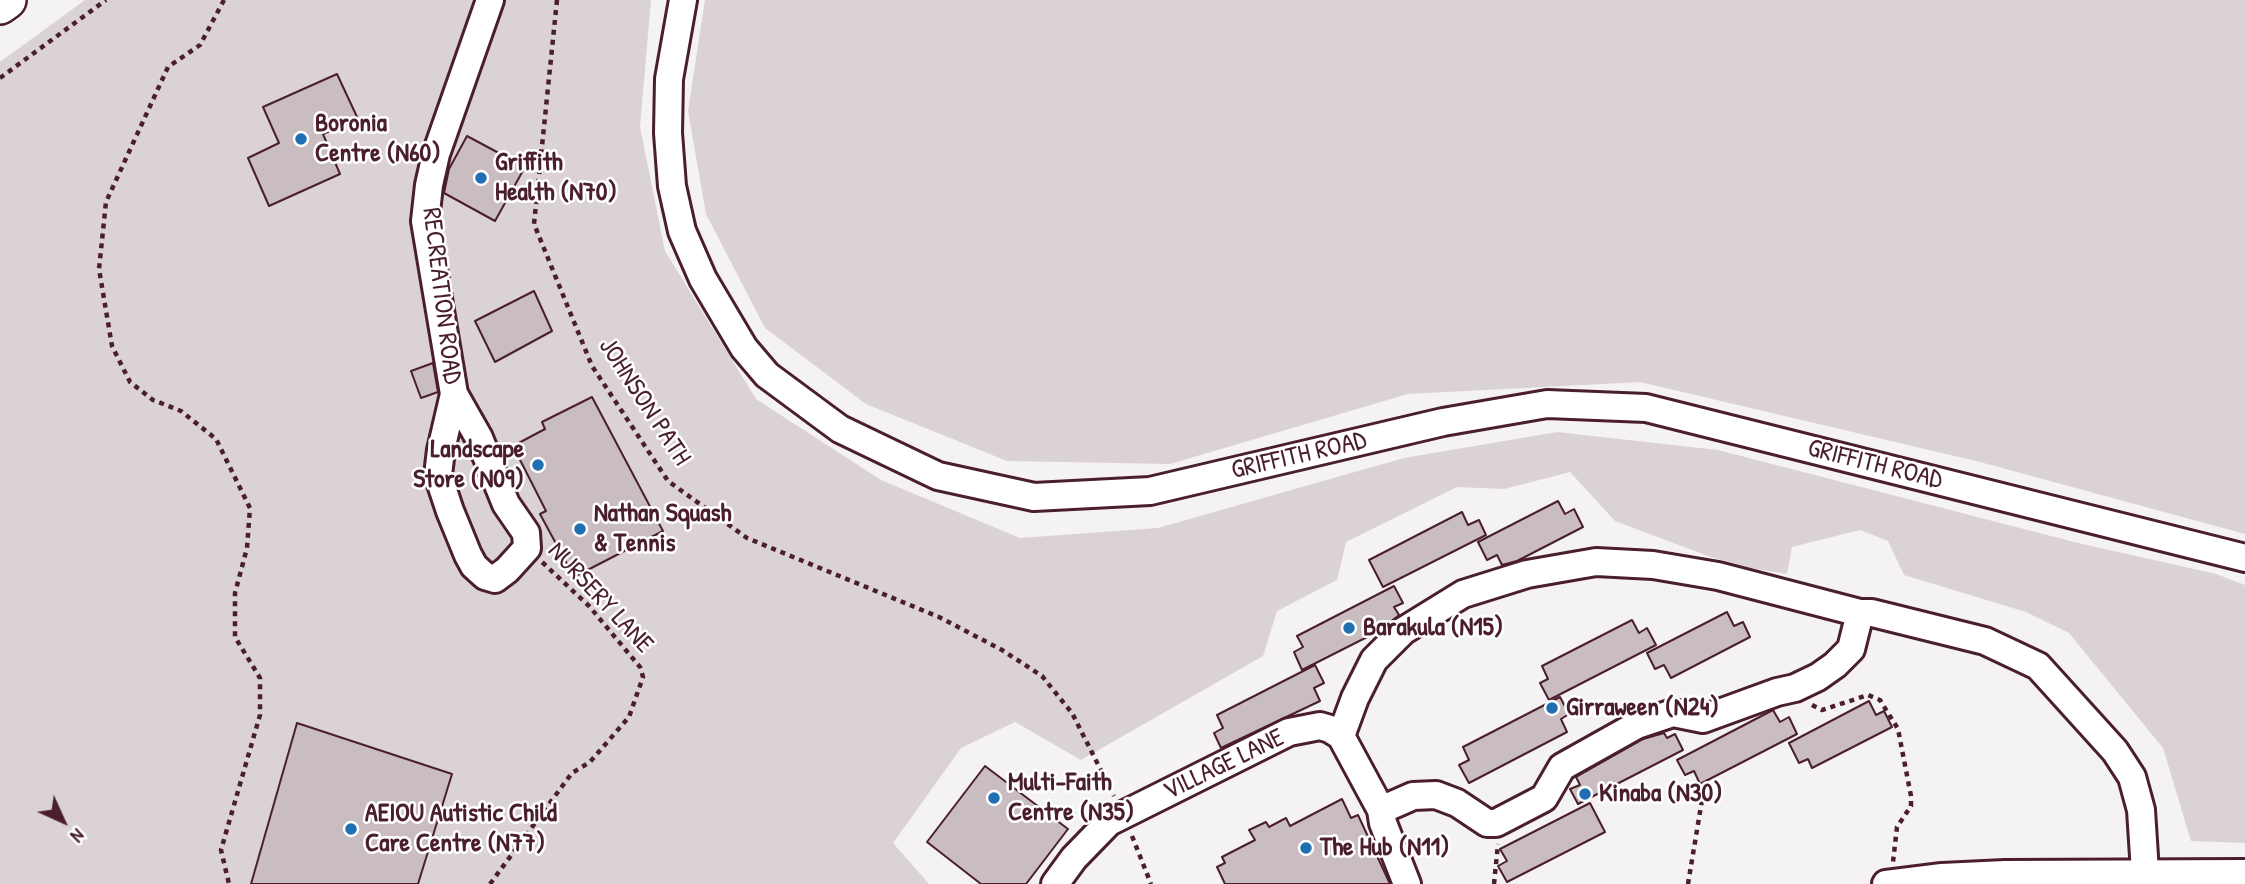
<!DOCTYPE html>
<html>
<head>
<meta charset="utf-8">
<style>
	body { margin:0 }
	#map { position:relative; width:2245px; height:884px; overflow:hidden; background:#f4f2f2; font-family:"Patrick Hand",sans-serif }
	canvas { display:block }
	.north { position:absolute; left:28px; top:786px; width:70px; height:70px; -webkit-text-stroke:5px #fff; paint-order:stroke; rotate:135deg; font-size:19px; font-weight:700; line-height:28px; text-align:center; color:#4a1f2b }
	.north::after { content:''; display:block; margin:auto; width:24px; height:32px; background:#4a1f2b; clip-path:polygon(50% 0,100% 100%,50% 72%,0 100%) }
</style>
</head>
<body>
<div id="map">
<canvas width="2245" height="884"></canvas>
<div class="north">N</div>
</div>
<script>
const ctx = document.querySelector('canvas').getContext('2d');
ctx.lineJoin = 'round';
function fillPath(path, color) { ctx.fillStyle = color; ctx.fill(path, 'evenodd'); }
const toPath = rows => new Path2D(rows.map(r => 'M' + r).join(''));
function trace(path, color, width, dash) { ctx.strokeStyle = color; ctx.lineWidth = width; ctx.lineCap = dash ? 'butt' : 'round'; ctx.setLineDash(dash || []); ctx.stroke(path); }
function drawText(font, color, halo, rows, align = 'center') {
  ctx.font = font + ' "Patrick Hand",sans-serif'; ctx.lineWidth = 5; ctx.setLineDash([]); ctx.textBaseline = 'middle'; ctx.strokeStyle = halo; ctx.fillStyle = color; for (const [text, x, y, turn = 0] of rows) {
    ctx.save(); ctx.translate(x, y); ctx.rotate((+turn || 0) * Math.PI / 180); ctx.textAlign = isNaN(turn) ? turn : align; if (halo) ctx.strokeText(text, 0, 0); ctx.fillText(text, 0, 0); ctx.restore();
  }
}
const green = toPath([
	[85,0,651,0,640,127,665,251,756,399,881,480,1020,538,1158,528,1404,458,1557,432,1718,450,2074,542,2216,574,2245,585,2245,843,2191,841,2163,748,2069,633,2026,612,1904,575,1888,541,1860,530,1792,547,1787,574,1750,568,1708,556,1615,521,1570,472,1504,489,1457,487,1346,542,1337,580,1277,611,1263,656,1081,760,1015,722,961,748,893,843,929,884,0,884,0,62],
	[705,0,2245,0,2245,534,1980,462,1640,382,1408,394,1170,464,1007,461,866,404,765,328,706,214,688,111]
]);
const building = toPath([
	[337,74,358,119,323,134,340,174,269,206,248,158,279,143,263,107,337,74],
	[467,136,525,167,495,221,444,193,449,169,467,136],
	[534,291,552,331,495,362,475,321,534,291],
	[433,363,438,392,421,398,411,371,433,363],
	[592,397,663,531,574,577,540,514,546,511,513,446,545,429,542,422,592,397],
	[1558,501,1565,514,1574,509,1583,527,1517,561,1502,565,1497,555,1487,560,1478,542,1558,501],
	[1462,512,1468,525,1479,520,1486,535,1383,587,1369,560,1462,512],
	[1394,586,1403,603,1394,607,1399,615,1383,629,1302,670,1294,652,1303,647,1297,636,1394,586],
	[1727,612,1734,626,1743,622,1750,637,1671,678,1664,665,1655,669,1647,653,1727,612],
	[1632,620,1639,633,1647,628,1656,645,1549,700,1540,683,1548,679,1542,666,1632,620],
	[1315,665,1324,683,1314,688,1320,701,1221,748,1214,733,1223,728,1217,715,1315,665],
	[1560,697,1569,714,1561,719,1567,732,1469,783,1459,765,1469,760,1463,747,1560,697],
	[1869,701,1876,715,1884,711,1892,727,1812,768,1808,759,1799,763,1789,743,1869,701],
	[1773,710,1780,722,1789,717,1797,734,1700,784,1694,771,1685,775,1677,760,1773,710],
	[297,723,452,774,418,884,251,884,297,723],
	[1664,733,1667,738,1675,734,1683,750,1578,804,1570,789,1580,785,1576,777,1643,739,1664,733],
	[985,766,1068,829,1026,884,981,884,927,842,985,766],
	[1342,799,1351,818,1358,815,1390,884,1225,884,1217,867,1225,863,1222,857,1255,840,1249,830,1266,822,1269,827,1286,818,1290,826,1342,799],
	[1590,803,1605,832,1507,882,1498,866,1507,861,1500,849,1590,803]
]);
const path = toPath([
	[224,0,200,45,168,67,106,202,99,269,112,346,130,382,153,400,181,411,216,439,250,508,247,548,235,593,235,637,260,678,260,715,221,850,229,884],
	[557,0,534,224,592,366,668,481,747,538,939,617,1002,650,1042,676,1072,713,1114,796],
	[0,78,106,0],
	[1812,705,1822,710,1868,695,1880,700,1898,729,1911,796,1911,806,1897,827,1893,862],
	[1132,836,1151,884],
	[490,884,572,773,590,762,629,717,643,677,640,667,589,606,542,562],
	[1494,884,1498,844],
	[1688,884,1705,782]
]);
const minor = toPath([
	[683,0,669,79,668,133,672,186,682,231,703,279,744,348,767,375,840,429,938,476,1034,497,1150,491,1443,422,1547,404,1646,408,2245,558],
	[454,394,479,438,506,504,526,533,527,548,507,570,495,579,485,576,474,566,468,555,450,511,438,475,441,450,454,394,425,221,429,185,436,154,490,0],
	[1341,736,1355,698,1374,660,1403,631,1463,594,1527,574,1596,562,1653,565,1718,576,1860,613],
	[1381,810,1413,796,1436,795,1457,803,1487,823,1496,823,1544,798,1562,767,1637,725,1673,713,1703,719,1777,692,1795,688,1818,677,1835,665,1851,649,1860,613,1872,613,1985,641,2038,666,2115,751,2132,777,2141,810,2145,872],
	[1055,884,1074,858,1109,822,1289,732,1320,726,1330,729,1341,736,1381,810,1383,823,1407,884],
	[1886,884,1942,877,2005,874,2245,873]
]);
const highway = toPath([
	[0,5,7,0]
]);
const markers = [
	[301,139,7,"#1f6fb2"],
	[481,178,7,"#1f6fb2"],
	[538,465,7,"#1f6fb2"],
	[580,529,7,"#1f6fb2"],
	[1349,628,7,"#1f6fb2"],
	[1552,708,7,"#1f6fb2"],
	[1585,794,7,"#1f6fb2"],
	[994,798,7,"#1f6fb2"],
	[351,829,7,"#1f6fb2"],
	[1306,848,7,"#1f6fb2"]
];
const poiNames = [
	["Boronia",315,124],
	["Centre (N60)",315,154],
	["Griffith",495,163],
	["Health (N70)",495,193],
	["Landscape",524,450,"right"],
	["Store (N09)",524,480,"right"],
	["Nathan Squash",594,514],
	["& Tennis",594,544],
	["Barakula (N15)",1363,628],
	["Girraween (N24)",1566,708],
	["Multi-Faith",1008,783],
	["Centre (N35)",1008,813],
	["Kinaba (N30)",1599,794],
	["AEIOU Autistic Child",365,814],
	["Care Centre (N77)",365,844],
	["The Hub (N11)",1320,848]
];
const streetNames = [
	["RECREATION ROAD",441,296,83],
	["JOHNSON PATH",644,402,57],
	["GRIFFITH ROAD",1299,456,-13],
	["GRIFFITH ROAD",1875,465,14],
	["NURSERY LANE",600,598,47],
	["VILLAGE LANE",1224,765,-26]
];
fillPath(green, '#dbd2d5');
fillPath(building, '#cabdc1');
trace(building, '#4a1f2b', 2);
trace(minor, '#4a1f2b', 32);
trace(highway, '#4a1f2b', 42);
trace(path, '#4a1f2b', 4.5, [5, 5]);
trace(minor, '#fff', 26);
trace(highway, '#fff', 37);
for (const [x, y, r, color] of markers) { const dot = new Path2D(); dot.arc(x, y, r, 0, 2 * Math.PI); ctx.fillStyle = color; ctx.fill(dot); trace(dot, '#fff', 2.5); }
drawText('bold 26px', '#4a1f2b', '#fff', poiNames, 'left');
drawText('26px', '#4a1f2b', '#fff', streetNames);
</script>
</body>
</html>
